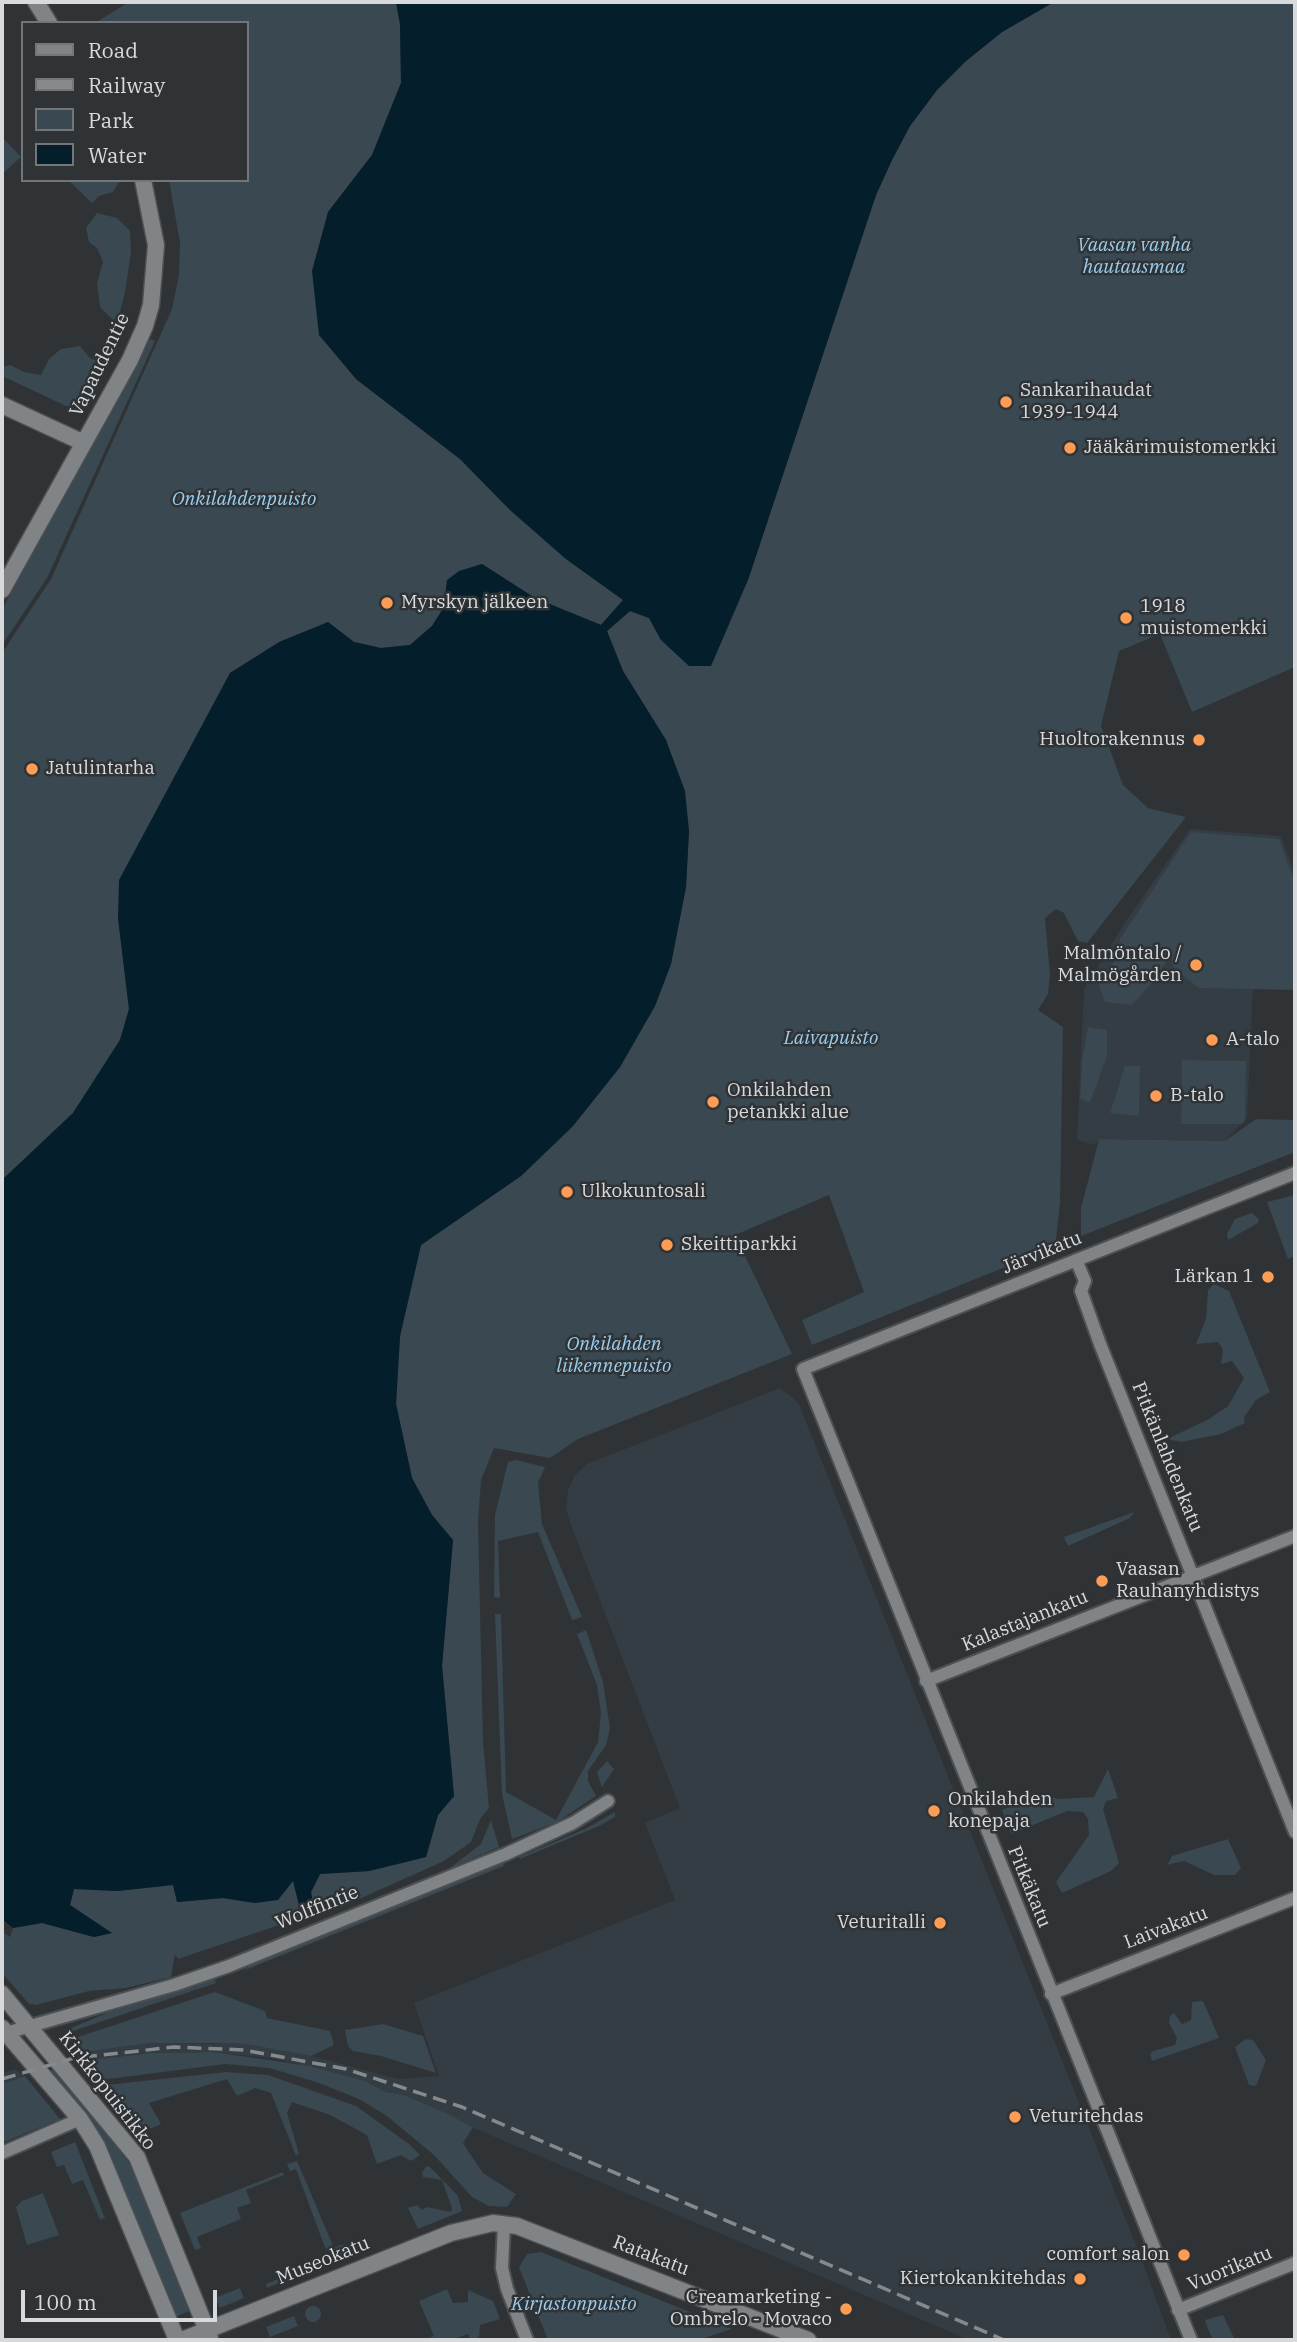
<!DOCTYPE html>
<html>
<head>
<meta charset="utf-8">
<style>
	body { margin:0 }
	#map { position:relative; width:1297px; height:2342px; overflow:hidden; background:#2f3336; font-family:"IBM Plex Serif",serif }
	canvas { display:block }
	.frame { position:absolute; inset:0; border:4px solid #d8dadc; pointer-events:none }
	.legend { position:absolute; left:21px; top:21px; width:228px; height:161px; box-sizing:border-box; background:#2f3336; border:2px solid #737678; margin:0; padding:9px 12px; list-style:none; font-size:21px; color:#d8dadc }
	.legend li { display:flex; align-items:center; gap:14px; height:35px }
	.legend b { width:35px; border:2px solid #737678 }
	.scale { position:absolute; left:21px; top:2290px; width:196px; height:32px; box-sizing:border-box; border:4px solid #d8dadc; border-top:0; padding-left:9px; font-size:21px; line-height:24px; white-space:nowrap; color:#d8dadc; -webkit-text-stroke:5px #2f3336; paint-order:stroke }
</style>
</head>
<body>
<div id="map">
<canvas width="1297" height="2342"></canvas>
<div class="frame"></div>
<ul class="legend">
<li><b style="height:9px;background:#808487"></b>Road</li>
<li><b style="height:9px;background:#878a8c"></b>Railway</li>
<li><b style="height:19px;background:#394851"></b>Park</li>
<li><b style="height:19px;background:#041e2c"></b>Water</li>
</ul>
<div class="scale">100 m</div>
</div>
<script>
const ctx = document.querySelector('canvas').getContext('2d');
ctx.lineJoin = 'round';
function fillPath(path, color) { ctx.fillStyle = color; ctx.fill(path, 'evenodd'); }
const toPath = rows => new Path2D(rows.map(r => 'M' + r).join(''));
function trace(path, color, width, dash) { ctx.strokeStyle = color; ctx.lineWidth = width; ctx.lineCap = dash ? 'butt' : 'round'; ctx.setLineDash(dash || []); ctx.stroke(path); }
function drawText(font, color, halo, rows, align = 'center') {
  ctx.font = font + ' "IBM Plex Serif",serif'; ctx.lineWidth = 5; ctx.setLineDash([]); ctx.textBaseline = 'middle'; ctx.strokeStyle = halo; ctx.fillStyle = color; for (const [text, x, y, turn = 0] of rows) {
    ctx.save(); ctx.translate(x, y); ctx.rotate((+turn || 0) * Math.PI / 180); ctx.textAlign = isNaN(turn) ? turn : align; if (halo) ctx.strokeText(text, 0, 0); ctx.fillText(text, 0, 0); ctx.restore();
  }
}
const built = toPath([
	[1190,829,1281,836,1295,874,1292,989,1253,989,1247,1118,1225,1141,1099,1139,1095,1145,1077,1140,1084,989,1124,924],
	[780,1388,798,1402,1140,2255,1171,2340,969,2340,476,2129,444,2112,404,2095,386,2092,365,2081,277,2059,214,2052,151,2053,81,2061,76,2053,151,2043,245,2044,311,2056,398,2079,439,2076,414,2003,675,1900,645,1823,680,1808,571,1525,566,1508,568,1490,575,1475,587,1464],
	[15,2069,25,2076,2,2084,2,2073]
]);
const green = toPath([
	[129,2,396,2,400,24,401,83,372,155,328,212,356,379,460,459,510,510,566,559,623,600,601,625,535,598,482,564,447,580,444,607,432,626,410,645,381,648,354,642,328,622,230,673,158,811,118,918,129,1009,120,1040,73,1113,2,1180,2,653,51,579,172,309,179,275,180,243,169,180,247,180,247,23,95,23],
	[1054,2,1295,2,1295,667,1192,712,1160,634,1119,651,1101,726,1123,785,1148,808,1186,817,1087,943,1078,941,1064,913,1056,909,1045,918,1050,975,1048,994,1038,1010,1063,1027,1060,1203,1055,1247,812,1345,802,1320,864,1292,829,1195,735,1235,792,1354,578,1439,550,1458,494,1448,481,1480,478,1522,483,1742,489,1808,480,1819,471,1842,444,1861,341,1907,313,1904,311,1892,320,1874,369,1871,426,1857,438,1815,454,1796,442,1666,453,1540,432,1515,412,1478,396,1404,400,1336,421,1245,521,1176,573,1126,620,1067,655,1006,671,964,686,887,689,831,666,740,623,671,607,631,630,611,649,618,661,640,748,580,876,195,892,160,910,126,937,90,966,61,1002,32],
	[2,137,21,157,2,174],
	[68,180,118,180,119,182,113,192,99,196,92,203],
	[97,213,117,218,130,231,131,252,125,292,119,316,113,320,100,307,97,283,103,262,97,248,89,242,86,228],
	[150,339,155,341,47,578,2,645,2,609],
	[80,346,91,359,109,363,89,400,79,406,66,406,2,376,2,367,10,365,24,372,41,375,49,359,61,349],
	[1191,832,1279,839,1295,883,1295,990,1199,988,1173,968,1171,954,1153,982,1132,1005,1105,1002,1097,980,1115,961,1120,939],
	[1088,1027,1107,1030,1107,1056,1090,1103,1080,1098,1082,1061],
	[1182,1060,1246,1061,1245,1120,1242,1124,1181,1124],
	[1125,1066,1140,1066,1139,1116,1110,1113],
	[1256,1119,1295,1120,1295,1152,1081,1236,1081,1208,1099,1139,1225,1141],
	[1295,1195,1295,1256,1288,1259,1267,1202],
	[1252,1213,1259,1219,1258,1223,1228,1240,1227,1234,1235,1219],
	[1214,1284,1229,1291,1270,1392,1256,1400,1244,1417,1245,1423,1221,1434,1181,1442,1167,1439,1209,1419,1228,1406,1244,1378,1232,1361,1221,1364,1223,1349,1218,1342,1196,1344,1206,1319,1208,1290],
	[516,1460,545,1467,538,1483,542,1524,582,1617,572,1620,538,1532,498,1541,500,1598,494,1597,495,1515,508,1462],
	[1134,1512,1130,1518,1068,1546,1064,1537],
	[495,1614,501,1614,506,1792,556,1820,598,1742,601,1713,597,1685,577,1634,586,1630,603,1682,610,1728,606,1745,588,1771,588,1781,596,1796,557,1822,512,1839,502,1794],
	[607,1761,614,1769,602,1787,597,1772],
	[1108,1769,1118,1798,1106,1801,1103,1809,1119,1863,1111,1871,1062,1893,1056,1882,1089,1835,1088,1819,1083,1812,1067,1811,1011,1834,1002,1810,1023,1801,1027,1793,1060,1799,1094,1797],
	[615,1812,615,1817,599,1826,520,1859,519,1857,587,1828],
	[491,1820,499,1847,450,1868,481,1844],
	[1228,1839,1241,1868,1235,1875,1214,1875,1184,1861,1167,1865,1172,1856],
	[503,1863,504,1866,243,1971,255,1962],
	[293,1880,300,1909,291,1921,178,1959,175,1954,171,1977,126,1988,89,1991,36,2005,29,2004,2,1973,2,1931,10,1937,13,1928,42,1923,94,1937,111,1933,70,1905,74,1889,117,1891,173,1885,178,1902,223,1898,255,1903],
	[214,1979,216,1983,73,2031,71,2028,109,2012],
	[215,1992,265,2011,267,2018,330,2031,334,2045,311,2056,245,2044,214,2043,151,2043,76,2053,73,2049,78,2037],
	[1203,2001,1219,2038,1152,2061,1150,2054,1153,2051,1175,2045,1177,2038,1169,2023,1170,2016,1174,2013,1182,2024,1191,2020,1192,2002],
	[383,2024,423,2036,436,2073,381,2056,353,2051,348,2046,345,2030],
	[1246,2039,1253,2040,1266,2060,1256,2086,1249,2085,1235,2047],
	[214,2052,309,2066,365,2081,386,2092,404,2095,444,2112,473,2127,463,2143,470,2154,483,2173,516,2194,507,2207,489,2206,472,2197,434,2155,387,2116,359,2099,319,2083,270,2068,225,2064,101,2080,95,2079,81,2061,151,2053],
	[55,2069,130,2164,192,2310,175,2317,105,2143,87,2113,49,2071],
	[226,2072,268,2075,356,2106,409,2144,420,2155,411,2161,401,2155,377,2164,367,2135,330,2115,292,2102,287,2113,299,2154,296,2156,271,2093,255,2088,237,2096,227,2079,149,2103,161,2124,140,2133,104,2090,106,2085],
	[25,2076,60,2119,2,2143,2,2084],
	[75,2142,105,2218,100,2220,83,2180,72,2184,64,2165,57,2167,51,2152],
	[297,2161,334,2248,343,2244,348,2257,334,2262,324,2245,296,2169,290,2171,287,2164],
	[426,2166,430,2167,458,2196,462,2211,418,2229,408,2208,417,2205,422,2210,427,2207,451,2212,452,2208,442,2180,423,2177,422,2173],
	[283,2172,284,2175,246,2190,251,2203,237,2208,241,2219,197,2237,201,2248,195,2250,180,2213],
	[43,2193,59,2235,27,2245,16,2207,22,2201],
	[541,2252,732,2329,698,2340,548,2340,519,2267,527,2254],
	[316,2264,318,2268,267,2288,266,2284],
	[240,2288,244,2298,220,2308,215,2298],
	[447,2289,453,2303,468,2302,468,2290,493,2301,500,2319,480,2325,479,2337,471,2340,468,2334,451,2340,423,2340,434,2336,419,2301],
	'305 2314a8 8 0 1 1 16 0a8 8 0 1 1-16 0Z',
	[1223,2315,1235,2340,1213,2340,1208,2329,1205,2320],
	[294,2316,298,2326,270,2337,266,2327]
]);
const water = toPath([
	[396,2,1054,2,1002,32,966,61,937,90,910,126,892,160,876,195,748,580,711,666,689,666,661,640,649,618,630,611,607,631,623,671,666,740,685,791,689,831,686,887,671,964,655,1006,620,1067,573,1126,521,1176,421,1245,400,1336,396,1404,412,1478,432,1515,453,1540,442,1666,454,1796,438,1815,426,1857,369,1871,320,1874,311,1892,313,1904,300,1909,293,1881,278,1900,255,1903,223,1898,177,1902,173,1885,117,1891,74,1889,70,1905,112,1933,94,1937,42,1923,13,1928,2,1919,2,1180,73,1113,120,1040,129,1009,118,918,119,880,230,673,279,642,328,622,354,642,381,648,410,645,432,626,444,607,447,580,459,571,482,564,535,598,601,625,623,600,566,559,510,510,460,459,356,379,319,335,312,271,328,212,372,155,401,83,400,24]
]);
const street = toPath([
	[1076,1260,1085,1281,1081,1291,1100,1344,1295,1832],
	[926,1681,1295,1536],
	[1051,1994,1295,1898],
	[6,2033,174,1985,229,1966,506,1854,573,1823,608,1801],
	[2,2153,80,2119],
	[504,2224,502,2268,507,2289,527,2340],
	[1178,2310,1295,2263],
	[1191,2340,803,1369,1295,1173]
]);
const secondary = toPath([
	[36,2,49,23],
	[2,405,84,443],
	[2,590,130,360,145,326,151,305,156,245,143,180],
	[2,1994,137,2157,210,2338],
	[2,2028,80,2119,97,2146,177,2340],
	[182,2340,451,2233,493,2223,517,2226,808,2340]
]);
const rail = toPath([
	[2,2079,74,2058,174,2047,244,2050,346,2069,462,2107,1004,2340]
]);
const markers = [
	[1006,402,7,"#fd9d55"],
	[1070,448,7,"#fd9d55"],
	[387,603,7,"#fd9d55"],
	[1126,618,7,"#fd9d55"],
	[1199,740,7,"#fd9d55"],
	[32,769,7,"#fd9d55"],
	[1196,965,7,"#fd9d55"],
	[1212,1040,7,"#fd9d55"],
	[1156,1096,7,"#fd9d55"],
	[713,1102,7,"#fd9d55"],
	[567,1192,7,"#fd9d55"],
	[667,1245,7,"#fd9d55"],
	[1268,1277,7,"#fd9d55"],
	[1102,1581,7,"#fd9d55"],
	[934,1811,7,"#fd9d55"],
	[940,1923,7,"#fd9d55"],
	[1015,2117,7,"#fd9d55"],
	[1184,2255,7,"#fd9d55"],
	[1080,2279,7,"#fd9d55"],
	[846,2309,7,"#fd9d55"]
];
const parkNames = [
	["Vaasan vanha",1134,246],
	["hautausmaa",1134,268],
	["Onkilahdenpuisto",244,500],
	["Laivapuisto",831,1039],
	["Onkilahden",614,1345],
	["liikennepuisto",614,1367],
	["Kirjastonpuisto",574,2305]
];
const streetNames = [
	["Vapaudentie",100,365,-64],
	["Järvikatu",1042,1253,-22],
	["Pitkänlahdenkatu",1167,1457,68],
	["Kalastajankatu",1025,1621,-22],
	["Pitkäkatu",1029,1887,68],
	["Wolffintie",317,1908,-22],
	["Laivakatu",1166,1928,-21],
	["Kirkkopuistikko",107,2091,52],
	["Ratakatu",651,2256,21],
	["Museokatu",323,2261,-22],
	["Vuorikatu",1230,2269,-22]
];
const poiNames = [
	["Sankarihaudat",1020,391],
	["1939-1944",1020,413],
	["Jääkärimuistomerkki",1084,448],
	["Myrskyn jälkeen",401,603],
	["1918",1140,607],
	["muistomerkki",1140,629],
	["Huoltorakennus",1185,740,"right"],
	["Jatulintarha",46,769],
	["Malmöntalo /",1182,954,"right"],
	["Malmögården",1182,976,"right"],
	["A-talo",1226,1040],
	["Onkilahden",727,1091],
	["petankki alue",727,1113],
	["B-talo",1170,1096],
	["Ulkokuntosali",581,1192],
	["Skeittiparkki",681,1245],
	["Lärkan 1",1254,1277,"right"],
	["Vaasan",1116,1570],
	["Rauhanyhdistys",1116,1592],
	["Onkilahden",948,1800],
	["konepaja",948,1822],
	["Veturitalli",926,1923,"right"],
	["Veturitehdas",1029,2117],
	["comfort salon",1170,2255,"right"],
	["Kiertokankitehdas",1066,2279,"right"],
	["Creamarketing -",832,2298,"right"],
	["Ombrelo - Movaco",832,2320,"right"]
];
fillPath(built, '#333d43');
fillPath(green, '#394851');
fillPath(water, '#041e2c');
trace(street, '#4d5052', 16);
trace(secondary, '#4d5052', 19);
trace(street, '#808487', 12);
trace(secondary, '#808487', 16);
trace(rail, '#878a8c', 3.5, [14, 7]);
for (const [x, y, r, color] of markers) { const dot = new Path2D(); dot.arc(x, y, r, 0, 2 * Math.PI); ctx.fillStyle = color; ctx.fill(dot); trace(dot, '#2f3336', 2.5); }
drawText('italic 19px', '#99ceee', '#2f3336', parkNames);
drawText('19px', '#d8dadc', '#2f3336', streetNames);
drawText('19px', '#d8dadc', '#2f3336', poiNames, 'left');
</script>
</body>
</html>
